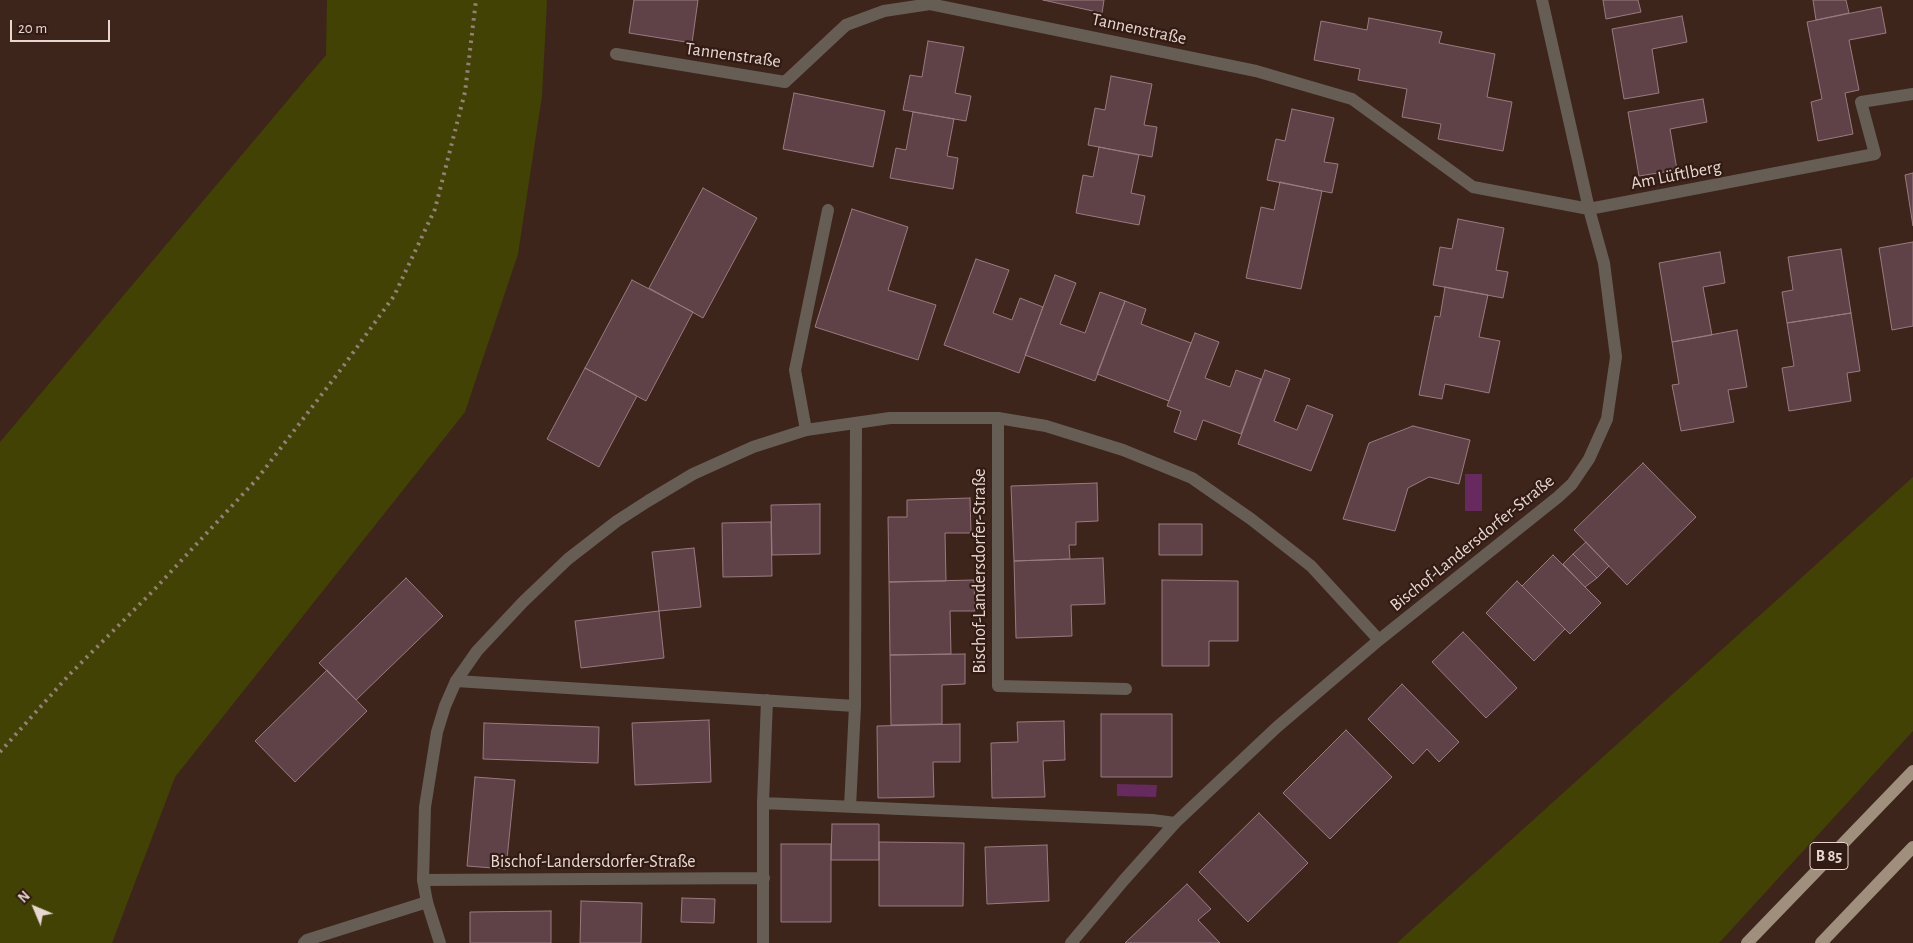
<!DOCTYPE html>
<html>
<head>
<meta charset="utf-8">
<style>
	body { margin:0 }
	#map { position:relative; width:1913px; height:943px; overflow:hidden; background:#3d251c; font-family:"Alegreya Sans",sans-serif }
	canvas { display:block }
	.north { position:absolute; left:10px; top:883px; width:50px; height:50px; -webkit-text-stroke:4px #321b13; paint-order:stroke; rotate:315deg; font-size:14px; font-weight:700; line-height:20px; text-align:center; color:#e8d7d1 }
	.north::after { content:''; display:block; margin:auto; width:18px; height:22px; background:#e8d7d1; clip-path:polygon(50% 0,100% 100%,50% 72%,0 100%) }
	.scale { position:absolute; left:10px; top:20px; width:100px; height:22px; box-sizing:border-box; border:2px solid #e8d7d1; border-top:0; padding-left:6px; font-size:15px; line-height:18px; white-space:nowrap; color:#e8d7d1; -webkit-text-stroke:4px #321b13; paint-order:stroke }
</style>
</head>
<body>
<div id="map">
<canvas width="1913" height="943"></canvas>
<div class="north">N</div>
<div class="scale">20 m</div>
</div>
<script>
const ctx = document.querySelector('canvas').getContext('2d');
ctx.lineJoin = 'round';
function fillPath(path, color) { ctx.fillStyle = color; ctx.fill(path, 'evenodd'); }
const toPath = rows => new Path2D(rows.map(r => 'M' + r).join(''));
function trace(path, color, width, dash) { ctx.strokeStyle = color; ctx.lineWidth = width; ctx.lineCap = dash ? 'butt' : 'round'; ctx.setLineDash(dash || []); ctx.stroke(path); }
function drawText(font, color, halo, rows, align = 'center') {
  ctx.font = font + ' "Alegreya Sans",sans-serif'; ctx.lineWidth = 4.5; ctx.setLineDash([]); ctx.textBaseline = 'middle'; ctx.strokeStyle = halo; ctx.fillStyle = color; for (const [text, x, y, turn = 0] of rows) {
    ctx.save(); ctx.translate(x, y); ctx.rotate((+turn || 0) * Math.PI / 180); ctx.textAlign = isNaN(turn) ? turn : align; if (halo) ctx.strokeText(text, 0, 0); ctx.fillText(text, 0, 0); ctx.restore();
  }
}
const green = toPath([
	[327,0,547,0,542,96,518,254,465,412,175,777,112,943,0,943,0,442,326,55],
	[1913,477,1913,731,1719,943,1397,943]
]);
const water = toPath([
	[1465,474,1482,474,1482,511,1465,511],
	[1117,784,1157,785,1156,797,1117,796]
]);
const building = toPath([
	[634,0,698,0,692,43,629,33,634,0],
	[1043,0,1104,0,1102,13,1043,0],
	[1603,0,1638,0,1641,12,1606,19,1603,0],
	[1813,0,1846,0,1849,13,1816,20,1813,0],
	[1881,7,1886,33,1849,40,1859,90,1845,93,1853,134,1818,141,1811,102,1822,99,1807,22,1881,7],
	[1682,16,1687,42,1652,49,1659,93,1624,99,1612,29,1682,16],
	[1369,18,1442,32,1439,43,1495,54,1487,97,1512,102,1503,151,1438,139,1441,124,1402,117,1407,89,1358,80,1360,69,1314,60,1321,21,1367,30,1369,18],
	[928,41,964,47,955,93,971,96,966,121,903,110,910,75,922,77,928,41],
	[1111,76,1152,84,1144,125,1157,127,1152,157,1088,145,1095,108,1105,110,1111,76],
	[794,93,885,111,873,167,783,149,794,93],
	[1703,99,1707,122,1670,129,1677,170,1639,176,1628,112,1703,99],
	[1292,109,1334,118,1324,162,1338,164,1332,193,1267,180,1276,139,1285,141,1292,109],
	[913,112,954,119,947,156,958,158,953,189,890,178,896,148,906,150,913,112],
	[1099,147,1139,155,1131,193,1145,196,1139,225,1076,213,1083,175,1093,177,1099,147],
	[1913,173,1913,226,1905,175,1913,173],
	[1280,182,1322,191,1301,289,1246,278,1261,207,1274,210,1280,182],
	[703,188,757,218,703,318,649,288,703,188],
	[852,209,908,227,888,290,936,305,918,360,815,327,852,209],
	[1458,219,1504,228,1496,270,1508,272,1503,298,1433,285,1440,247,1452,249,1458,219],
	[1913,242,1913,326,1892,330,1879,248,1913,242],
	[1841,249,1851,313,1787,323,1782,292,1793,290,1788,257,1841,249],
	[1720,252,1725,283,1703,287,1712,335,1672,342,1659,263,1720,252],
	[976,259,1009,270,993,313,1012,320,1020,298,1043,307,1019,373,944,345,976,259],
	[1055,275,1076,283,1060,324,1085,333,1100,292,1125,301,1095,381,1025,355,1055,275],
	[632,280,693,312,646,401,585,368,632,280],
	[1445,287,1488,295,1479,337,1500,341,1489,393,1445,384,1442,399,1419,395,1435,316,1440,317,1445,287],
	[1125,301,1146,309,1141,324,1191,343,1169,401,1097,374,1125,301],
	[1851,313,1860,371,1847,373,1851,401,1789,411,1782,368,1794,366,1787,323,1851,313],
	[1737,330,1747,387,1728,390,1734,422,1681,431,1672,385,1679,384,1672,342,1737,330],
	[1195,333,1219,342,1205,378,1230,387,1236,370,1261,379,1241,434,1203,420,1196,440,1174,432,1181,411,1167,406,1195,333],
	[585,368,637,396,599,467,547,439,585,368],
	[1265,370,1290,379,1274,421,1297,430,1307,405,1333,415,1311,471,1238,444,1265,370],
	[1413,426,1470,440,1459,484,1429,477,1408,488,1395,531,1343,519,1369,443,1413,426],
	[1643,463,1696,517,1627,585,1574,530,1643,463],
	[1097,483,1098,521,1076,522,1076,545,1069,545,1070,559,1014,561,1011,486,1097,483],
	[970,498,971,533,945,533,946,581,889,582,888,517,907,517,907,500,970,498],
	[820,504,820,554,772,555,771,505,820,504],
	[771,522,772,576,723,577,722,523,771,522],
	[1159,524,1202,524,1202,555,1159,555,1159,524],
	[1586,542,1609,566,1597,578,1573,554,1586,542],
	[694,548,701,607,659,611,652,552,694,548],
	[1573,554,1597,578,1585,587,1563,564,1573,554],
	[1553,555,1601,603,1570,634,1522,586,1553,555],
	[1103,558,1105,604,1071,605,1072,636,1016,638,1014,561,1103,558],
	[406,578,443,616,356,700,319,663,406,578],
	[974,580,975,611,950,611,951,654,890,655,889,582,974,580],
	[1162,580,1238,581,1238,641,1209,641,1209,666,1162,666,1162,580],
	[1517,581,1565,629,1534,661,1486,613,1517,581],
	[659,611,664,658,581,668,575,621,659,611],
	[1463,632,1517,688,1486,718,1432,662,1463,632],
	[965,654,965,684,942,685,942,724,891,725,890,655,965,654],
	[327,670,367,711,295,782,255,741,327,670],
	[1402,684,1459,742,1439,762,1427,749,1413,764,1368,719,1402,684],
	[1101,714,1172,714,1172,777,1101,777,1101,714],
	[709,720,711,782,635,785,632,723,709,720],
	[1064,721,1065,760,1043,761,1045,797,992,798,991,743,1018,742,1017,722,1064,721],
	[484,723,599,727,598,763,483,759,484,723],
	[960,724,960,762,933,762,934,797,878,798,877,726,960,724],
	[1346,730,1392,777,1330,839,1283,793,1346,730],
	[475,777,515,780,506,869,467,866,475,777],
	[1259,813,1308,863,1248,922,1199,872,1259,813],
	[832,824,879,824,879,860,831,860,832,824],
	[879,842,964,843,963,906,879,906,879,842],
	[781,844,831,844,831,922,781,922,781,844],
	[1047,845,1049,901,987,904,985,847,1047,845],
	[1187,884,1211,909,1198,920,1220,943,1125,943,1187,884],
	[682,898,715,899,714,923,681,922,682,898],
	[581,901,642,903,641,943,580,943,581,901],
	[551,911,551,943,470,943,470,912,551,911]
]);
const lane = toPath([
	[616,54,785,82,846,25],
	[998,418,998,686,1126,689],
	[806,430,795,370,828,210],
	[456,681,855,706],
	[763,803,1152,820,1175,823],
	[850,807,855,706,856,423],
	[423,880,764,878],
	[304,943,307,940,427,902],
	[763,943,763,803,767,700]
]);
const street = toPath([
	[846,25,884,11,930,4,1256,71,1352,99,1473,187,1589,209,1875,154,1861,102,1913,94],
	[440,943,427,902,423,880,425,807,437,732,445,706,456,681,477,651,523,602,568,559,617,521,648,501,693,474,753,447,806,430,890,418,998,418,1046,426,1123,450,1192,478,1251,519,1311,566,1379,640],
	[1071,943,1124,880,1175,823,1277,727,1379,640,1558,497,1572,484,1589,459,1607,419,1616,357,1604,263,1589,209,1542,0]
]);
const primary = toPath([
	[1747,943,1913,771],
	[1821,943,1913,847]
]);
const rail = toPath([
	[0,752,69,675,153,591,257,479,342,368,394,296,435,209,465,92,476,0]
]);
const shields = [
	[1829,856,38]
];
const shieldNames = [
	["B 85",1829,856]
];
const streetNames = [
	["Tannenstraße",1139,29,12],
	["Tannenstraße",733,55,8],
	["Am Lüftlberg",1676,175,-11],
	["Bischof-Landersdorfer-Straße",1472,543,-39],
	["Bischof-Landersdorfer-Straße",980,571,-90],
	["Bischof-Landersdorfer-Straße",593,862]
];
fillPath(green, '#434205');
fillPath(water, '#672a5f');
fillPath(building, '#5f4248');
trace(building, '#997a7f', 1);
trace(lane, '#665e55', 12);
trace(street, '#665e55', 12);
trace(primary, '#9f8f7c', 12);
trace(rail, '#948078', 4, [2.5, 5]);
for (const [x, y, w] of shields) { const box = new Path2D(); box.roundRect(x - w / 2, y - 13.5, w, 27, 4); ctx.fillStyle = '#321b13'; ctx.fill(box); trace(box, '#e8d7d1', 1); }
drawText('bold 16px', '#e8d7d1', null, shieldNames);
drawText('18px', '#e8d7d1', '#321b13', streetNames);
</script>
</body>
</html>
